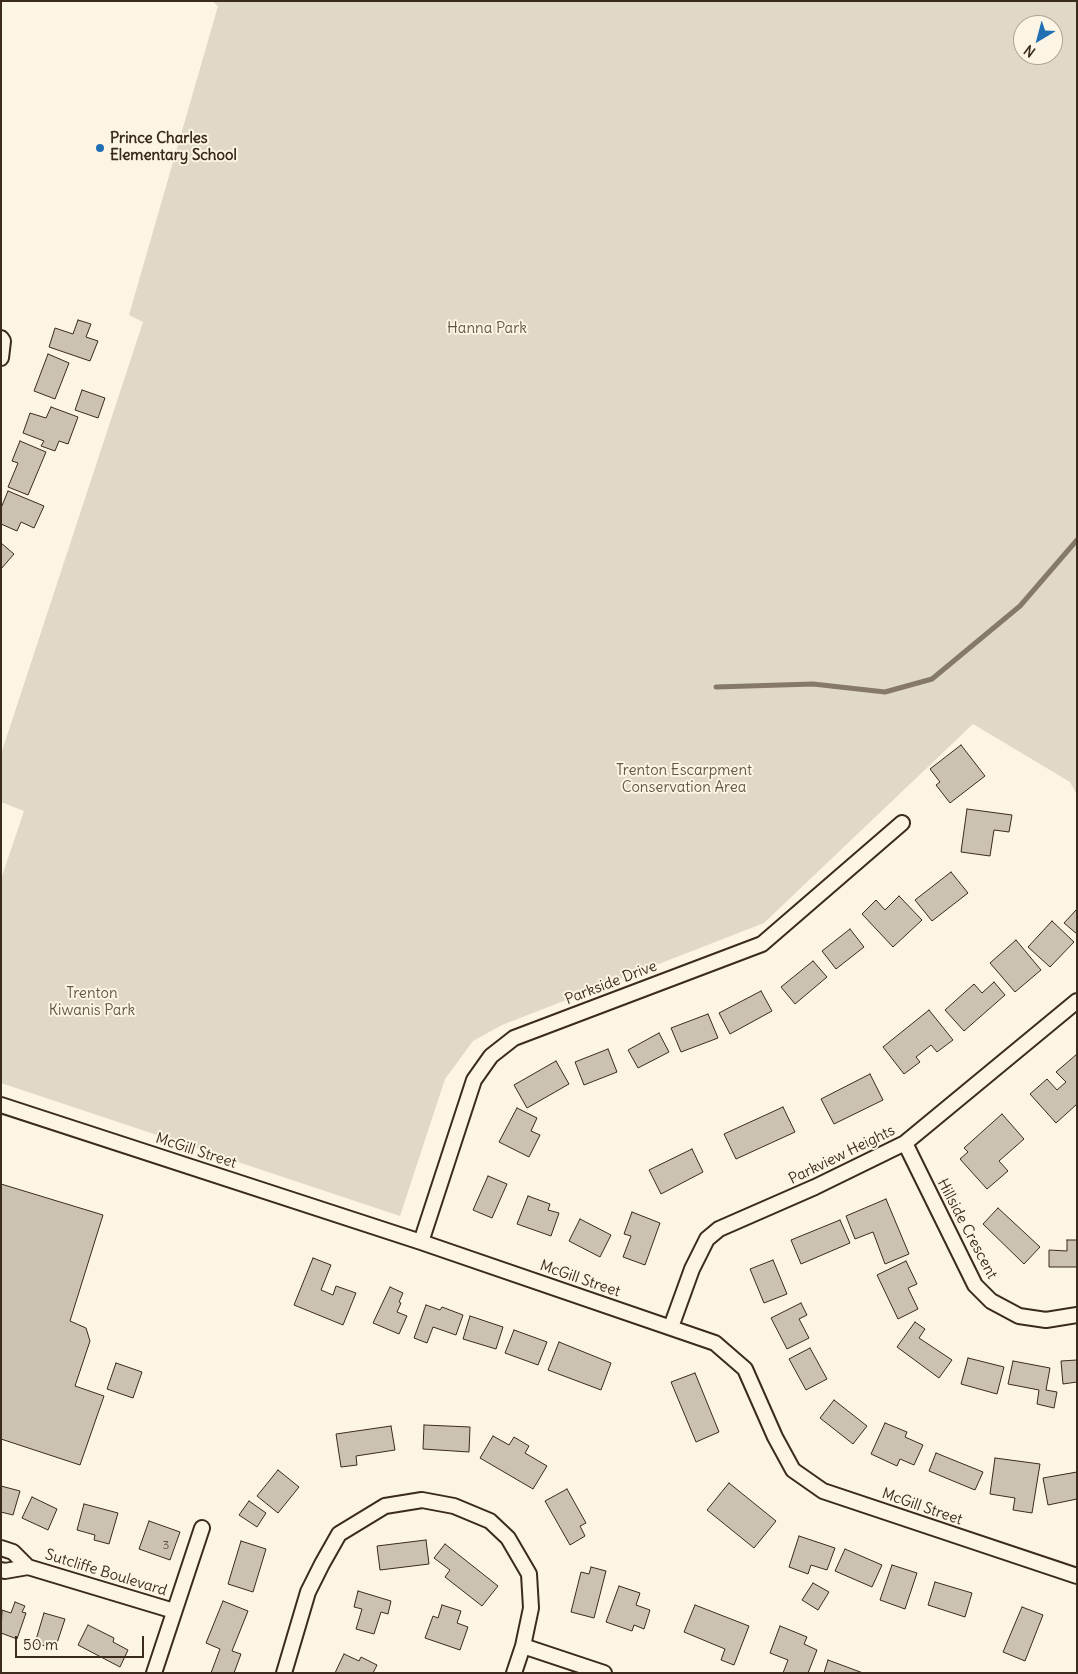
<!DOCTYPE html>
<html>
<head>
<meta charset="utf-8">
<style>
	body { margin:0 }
	#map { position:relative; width:1078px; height:1674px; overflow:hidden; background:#fcf5e5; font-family:Delius,sans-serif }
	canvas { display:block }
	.frame { position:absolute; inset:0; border:2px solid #3b2a1e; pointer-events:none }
	.north { position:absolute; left:1013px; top:15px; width:50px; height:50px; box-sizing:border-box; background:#fcf5e5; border:1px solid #afa495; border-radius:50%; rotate:217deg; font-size:14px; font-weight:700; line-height:20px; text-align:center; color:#3b2a1e }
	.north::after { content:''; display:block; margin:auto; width:18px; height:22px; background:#1f6fb2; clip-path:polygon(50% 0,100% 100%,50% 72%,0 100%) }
	.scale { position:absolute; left:15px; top:1636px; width:129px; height:22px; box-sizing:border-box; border:2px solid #3b2a1e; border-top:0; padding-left:6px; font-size:15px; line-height:18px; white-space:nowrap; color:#3b2a1e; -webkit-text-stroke:4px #fcf5e5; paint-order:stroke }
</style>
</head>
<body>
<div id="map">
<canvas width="1078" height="1674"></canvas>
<div class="frame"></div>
<div class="north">N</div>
<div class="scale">50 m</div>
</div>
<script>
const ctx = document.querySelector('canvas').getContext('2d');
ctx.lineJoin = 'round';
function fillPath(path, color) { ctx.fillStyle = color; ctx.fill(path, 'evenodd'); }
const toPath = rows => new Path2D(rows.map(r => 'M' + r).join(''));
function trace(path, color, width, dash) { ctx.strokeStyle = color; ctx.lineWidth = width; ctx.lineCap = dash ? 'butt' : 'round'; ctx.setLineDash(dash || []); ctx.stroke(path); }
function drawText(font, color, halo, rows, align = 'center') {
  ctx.font = font + ' Delius,sans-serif'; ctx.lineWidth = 4; ctx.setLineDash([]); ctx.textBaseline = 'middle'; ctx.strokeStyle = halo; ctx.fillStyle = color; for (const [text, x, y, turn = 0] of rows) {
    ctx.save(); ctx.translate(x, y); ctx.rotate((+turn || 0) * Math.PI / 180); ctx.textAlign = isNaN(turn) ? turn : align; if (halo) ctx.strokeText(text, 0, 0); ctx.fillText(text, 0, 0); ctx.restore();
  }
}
const green = toPath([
	[212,1,1077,1,1077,795,1070,782,973,724,764,923,502,1025,473,1041,445,1079,400,1216,1,1083,1,879,24,811,1,802,1,754,143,322,129,315,218,6],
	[1023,25,1053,25,1053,55,1023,55]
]);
const stream = toPath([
	[716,687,813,684,885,692,932,679,1020,606,1077,540]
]);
const building = toPath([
	[78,320,91,324,86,337,98,341,90,361,49,347,55,328,73,334,78,320],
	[48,354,69,363,55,399,34,391,48,354],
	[82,390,105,398,98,418,75,410,82,390],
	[51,407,78,417,68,444,59,441,55,451,41,446,44,441,23,433,30,413,46,418,51,407],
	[20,441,46,452,28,495,8,487,18,463,12,461,20,441],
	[8,491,44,506,34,528,21,522,17,531,1,524,1,508,8,491],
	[1,543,14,554,1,569,1,543],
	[961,745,985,776,950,803,936,785,940,782,930,769,961,745],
	[967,809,1012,815,1009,832,994,830,990,856,961,852,967,809],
	[951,872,968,893,932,921,915,900,951,872],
	[899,896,922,920,893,947,862,914,876,900,885,910,899,896],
	[1077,909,1077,934,1064,923,1077,909],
	[1052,921,1074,942,1050,967,1028,947,1052,921],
	[850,929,864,947,836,969,822,951,850,929],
	[1016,940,1041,970,1015,992,990,963,1016,940],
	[813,961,827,977,795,1004,781,987,813,961],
	[994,982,1005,995,964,1031,945,1010,974,984,982,993,994,982],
	[761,991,772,1011,730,1034,719,1013,761,991],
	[929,1010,953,1040,937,1052,931,1045,916,1057,920,1062,904,1074,883,1047,929,1010],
	[708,1014,718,1038,681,1052,671,1028,708,1014],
	[659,1033,669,1052,638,1068,628,1050,659,1033],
	[608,1049,617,1072,584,1085,575,1062,608,1049],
	[1077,1054,1077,1104,1056,1123,1030,1094,1047,1079,1057,1090,1066,1082,1056,1072,1077,1054],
	[556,1061,569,1084,527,1108,514,1085,556,1061],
	[870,1074,883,1100,834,1124,821,1099,870,1074],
	[783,1107,795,1132,736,1159,724,1134,783,1107],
	[517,1108,537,1118,531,1131,540,1135,529,1157,499,1142,517,1108],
	[1002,1114,1024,1139,999,1161,1008,1171,987,1189,960,1159,968,1152,964,1148,1002,1114],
	[692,1149,703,1172,661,1194,649,1170,692,1149],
	[488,1176,507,1184,492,1218,473,1210,488,1176],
	[1,1184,103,1215,70,1321,86,1328,90,1341,75,1386,104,1396,80,1465,1,1439,1,1184],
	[528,1196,550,1204,548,1210,559,1213,551,1236,517,1224,528,1196],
	[886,1199,909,1254,885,1264,873,1232,855,1239,846,1216,886,1199],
	[998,1208,1040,1247,1024,1264,983,1224,998,1208],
	[632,1212,660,1223,645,1265,623,1257,631,1236,624,1234,632,1212],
	[580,1219,611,1235,600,1257,569,1241,580,1219],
	[840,1220,850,1243,801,1264,791,1240,840,1220],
	[1067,1240,1077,1240,1077,1267,1049,1267,1049,1250,1067,1251,1067,1240],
	[313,1258,331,1265,321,1290,333,1295,336,1286,356,1293,343,1325,294,1305,313,1258],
	[773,1260,787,1294,764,1303,750,1269,773,1260],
	[906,1261,917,1284,908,1288,918,1309,898,1319,877,1275,906,1261],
	[390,1287,403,1293,399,1302,401,1303,397,1312,407,1316,399,1334,373,1323,390,1287],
	[801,1303,807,1315,799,1319,809,1338,787,1349,771,1318,801,1303],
	[426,1305,440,1310,442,1307,463,1315,456,1335,433,1327,427,1343,414,1338,426,1305],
	[470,1316,503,1327,496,1349,463,1339,470,1316],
	[915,1322,925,1329,919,1338,952,1360,939,1378,897,1347,915,1322],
	[514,1330,547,1342,538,1365,505,1353,514,1330],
	[559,1342,611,1363,601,1390,548,1370,559,1342],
	[810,1348,827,1379,806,1390,789,1359,810,1348],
	[968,1358,1004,1367,997,1394,961,1384,968,1358],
	[1077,1360,1077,1382,1063,1384,1061,1361,1077,1360],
	[1013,1361,1050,1368,1046,1390,1057,1392,1054,1408,1037,1404,1039,1390,1008,1384,1013,1361],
	[116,1363,142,1372,133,1398,107,1389,116,1363],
	[695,1373,719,1432,696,1442,671,1382,695,1373],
	[834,1400,867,1426,853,1444,820,1418,834,1400],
	[885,1423,907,1432,905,1437,923,1445,914,1465,900,1459,897,1466,871,1454,885,1423],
	[424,1425,470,1427,469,1452,423,1449,424,1425],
	[391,1426,395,1450,356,1456,357,1465,341,1467,336,1434,391,1426],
	[493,1436,509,1445,514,1437,529,1446,525,1453,547,1466,533,1489,480,1458,493,1436],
	[936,1453,983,1472,975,1490,929,1471,936,1453],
	[995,1458,1040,1464,1032,1513,1013,1510,1015,1498,990,1494,995,1458],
	[278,1470,299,1487,278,1513,257,1496,278,1470],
	[1077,1472,1077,1499,1048,1505,1043,1478,1077,1472],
	[729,1483,776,1521,754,1548,707,1510,729,1483],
	[1,1486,20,1491,13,1515,1,1512,1,1486],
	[567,1489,586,1523,580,1526,585,1536,570,1545,545,1501,567,1489],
	[32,1497,57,1509,48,1530,22,1518,32,1497],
	[249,1501,266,1513,257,1527,239,1515,249,1501],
	[84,1504,118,1513,109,1544,94,1540,95,1535,77,1530,84,1504],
	[149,1521,180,1532,170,1560,139,1549,149,1521],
	[799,1536,835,1548,827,1570,811,1565,808,1574,789,1567,799,1536],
	[426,1540,429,1564,380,1570,377,1546,426,1540],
	[241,1541,266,1549,253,1592,228,1584,241,1541],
	[445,1544,498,1586,482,1606,445,1577,450,1570,434,1558,445,1544],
	[845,1549,882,1565,872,1587,835,1571,845,1549],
	[892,1565,917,1573,905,1609,880,1600,892,1565],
	[591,1567,606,1571,594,1618,571,1612,581,1572,589,1574,591,1567],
	[935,1582,972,1593,965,1617,928,1605,935,1582],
	[813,1583,829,1592,818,1610,802,1600,813,1583],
	[619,1586,640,1593,636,1605,650,1610,644,1629,634,1625,632,1631,606,1622,619,1586],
	[358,1591,391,1601,388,1614,381,1612,374,1634,356,1629,362,1609,354,1607,358,1591],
	[223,1601,248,1611,232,1651,241,1654,234,1673,211,1673,220,1649,206,1643,223,1601],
	[15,1602,25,1606,22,1612,26,1613,17,1639,1,1633,2,1610,11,1613,15,1602],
	[442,1605,461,1611,457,1623,468,1627,460,1650,425,1638,433,1616,438,1618,442,1605],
	[695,1605,749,1626,734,1665,721,1660,725,1649,684,1632,695,1605],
	[1022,1607,1043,1615,1025,1661,1003,1652,1022,1607],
	[44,1613,65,1619,55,1649,35,1643,44,1613],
	[88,1625,114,1638,113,1642,128,1650,120,1667,78,1645,88,1625],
	[780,1626,807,1637,804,1644,817,1650,808,1673,783,1673,788,1660,770,1653,780,1626],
	[344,1654,359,1661,361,1657,377,1665,373,1673,335,1673,344,1654],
	[828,1660,863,1673,824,1673,828,1660]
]);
const street = toPath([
	[1,338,3,341,1,358],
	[1,1105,421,1242,715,1343,745,1369,775,1437,793,1470,823,1491,1077,1576],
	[905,1143,975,1285,991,1301,1019,1316,1046,1320,1077,1315],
	[421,1242,474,1080,491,1056,514,1038,762,944,902,823],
	[671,1327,692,1269,707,1239,719,1229,815,1187,905,1143,1077,1001],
	[1,1548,13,1552,28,1567],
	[1,1570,5,1571,28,1567,174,1611],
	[523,1646,604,1673],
	[154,1673,202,1528],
	[284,1673,308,1592,322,1564,339,1534,385,1506,422,1500,454,1506,490,1521,508,1538,529,1574,531,1608,523,1646,514,1673]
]);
const markers = [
	[100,148,5,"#1f6fb2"]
];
const numberNames = [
	["3",166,1546]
];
const poiNames = [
	["Prince Charles",110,139],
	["Elementary School",110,156]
];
const parkNames = [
	["Hanna Park",487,329],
	["Trenton Escarpment",684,771],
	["Conservation Area",684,788],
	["Trenton",92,994],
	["Kiwanis Park",92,1011]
];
const streetNames = [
	["Parkside Drive",611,983,-21],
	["McGill Street",196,1151,18],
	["Parkview Heights",842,1155,-26],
	["Hillside Crescent",967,1229,62],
	["McGill Street",580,1279,19],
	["McGill Street",922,1507,19],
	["Sutcliffe Boulevard",106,1573,17]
];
fillPath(green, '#e0d8c8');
trace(stream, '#85796b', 5);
fillPath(building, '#ccc2b3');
trace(building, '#3b2a1e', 1);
trace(street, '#3b2a1e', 18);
trace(street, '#fcf5e5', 14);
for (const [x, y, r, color] of markers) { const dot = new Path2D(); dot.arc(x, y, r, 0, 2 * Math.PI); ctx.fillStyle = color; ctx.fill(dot); trace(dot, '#fcf5e5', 2); }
drawText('12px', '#5f5043', null, numberNames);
drawText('bold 15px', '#3b2a1e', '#fcf5e5', poiNames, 'left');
drawText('15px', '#645648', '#fcf5e5', parkNames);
drawText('15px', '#3b2a1e', '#fcf5e5', streetNames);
</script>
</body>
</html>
